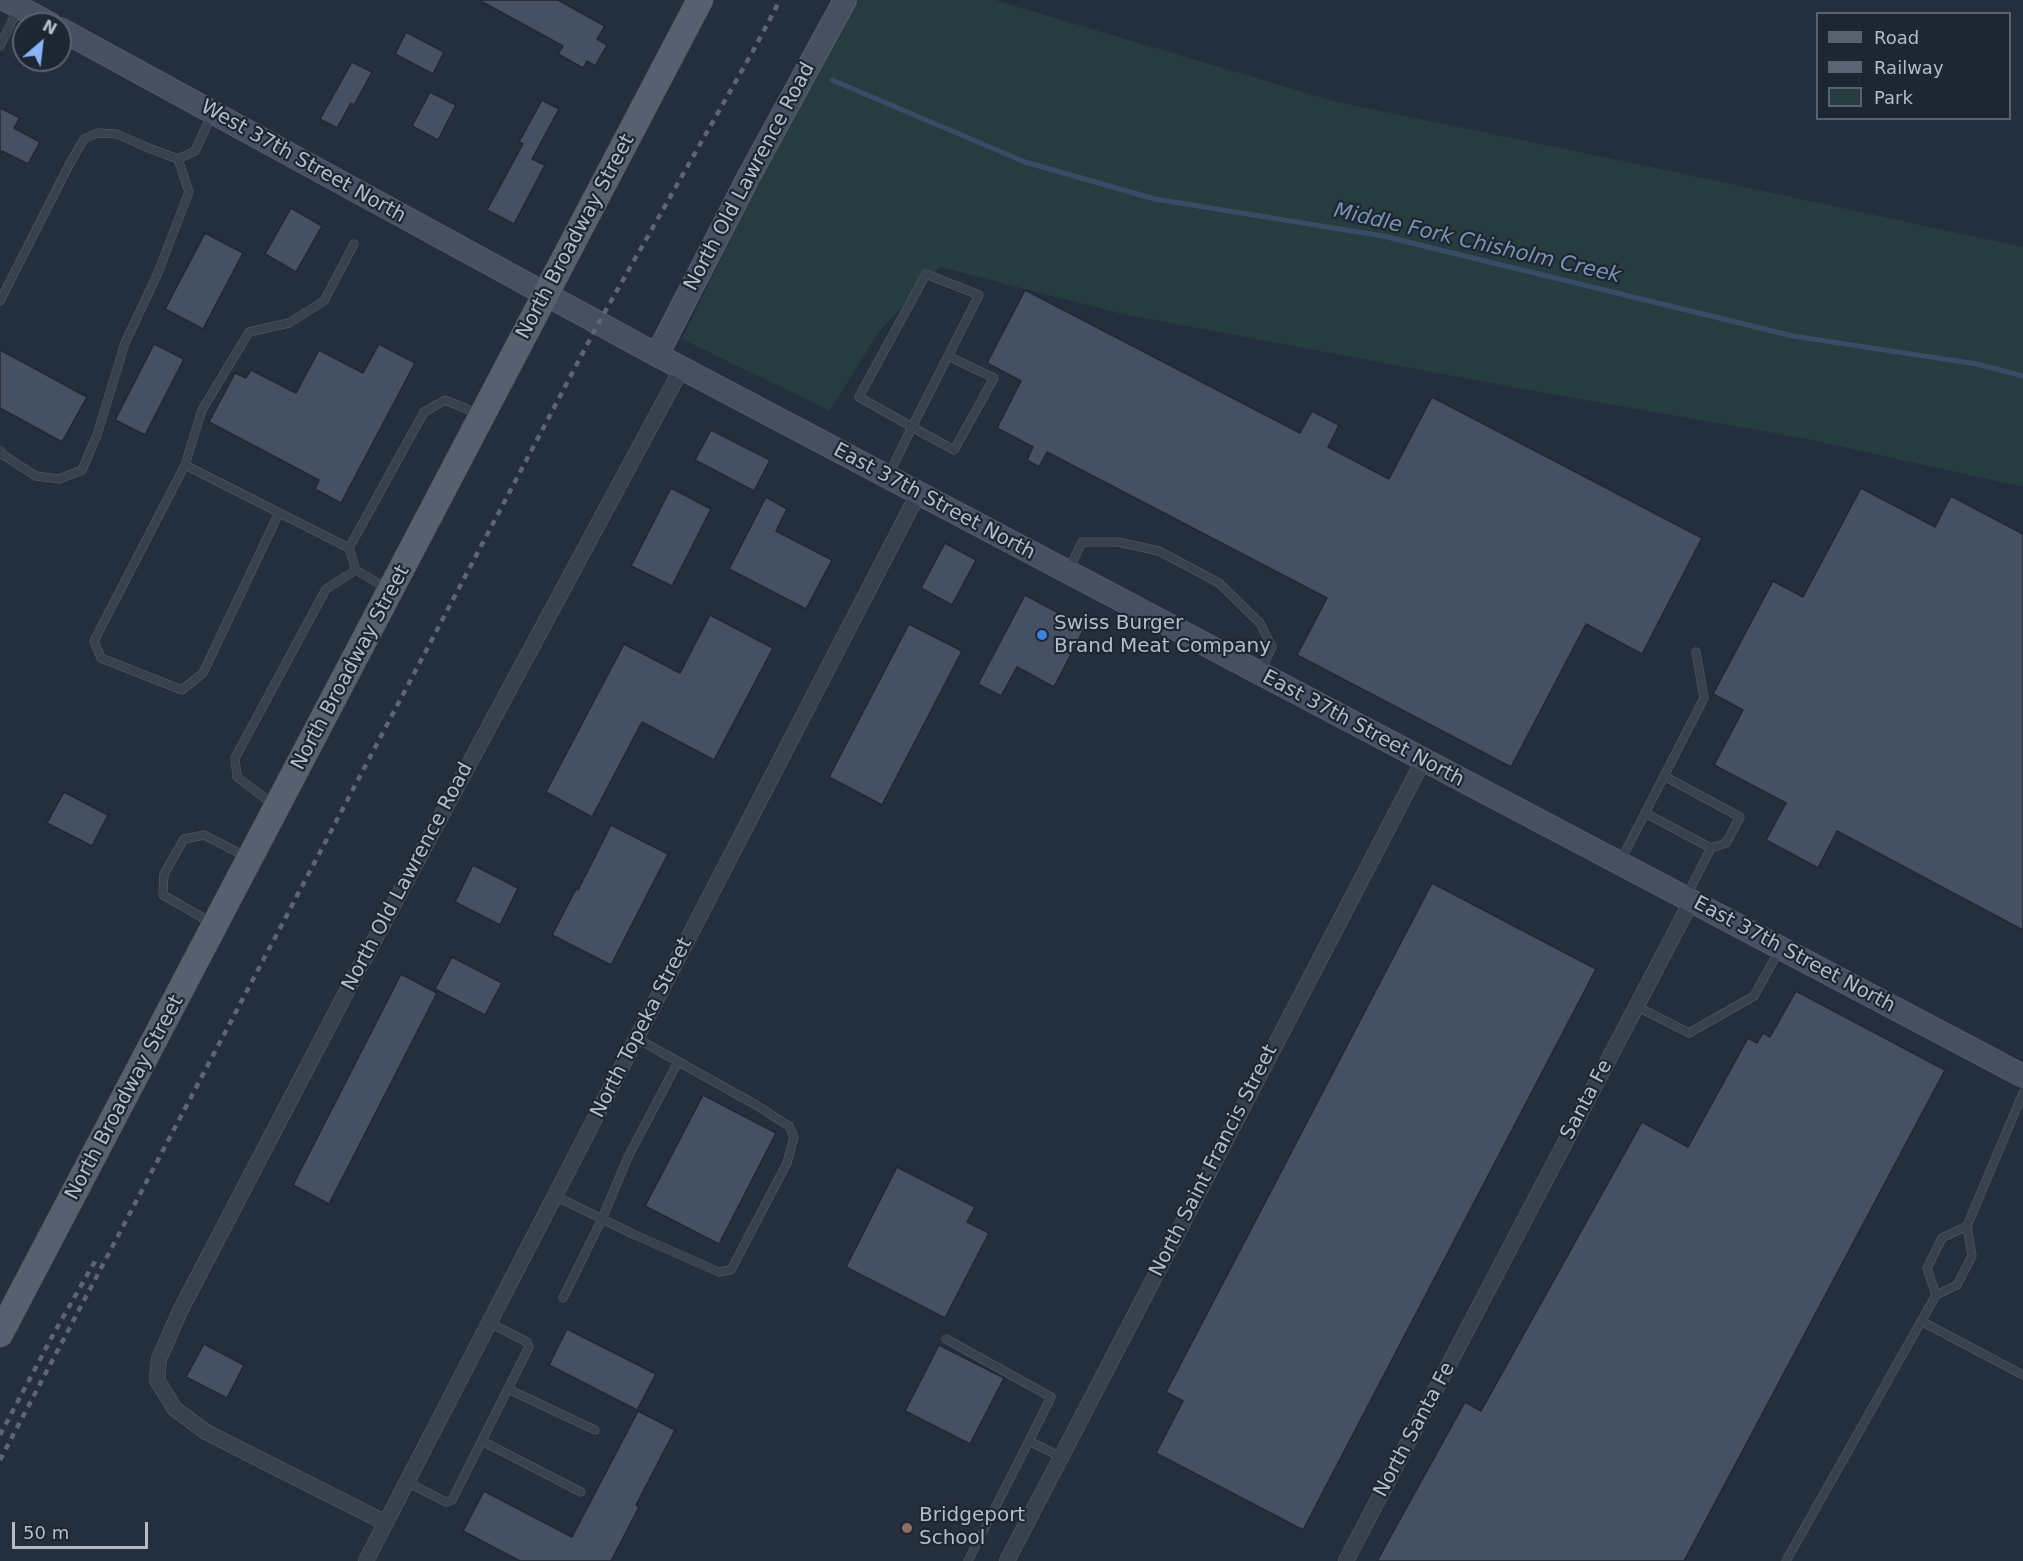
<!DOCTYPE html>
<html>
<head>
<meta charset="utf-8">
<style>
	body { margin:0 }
	#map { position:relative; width:2023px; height:1561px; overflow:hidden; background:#242f3e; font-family:"DejaVu Sans",sans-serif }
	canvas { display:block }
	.legend { position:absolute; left:1816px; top:12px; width:195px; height:108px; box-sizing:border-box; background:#1d2633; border:2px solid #59626f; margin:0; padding:8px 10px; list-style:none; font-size:18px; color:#b4bcc9 }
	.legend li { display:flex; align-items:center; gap:12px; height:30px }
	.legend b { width:30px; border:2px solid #59626f }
	.north { position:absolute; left:12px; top:12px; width:60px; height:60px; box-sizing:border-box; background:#1d2633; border:2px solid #59626f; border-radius:50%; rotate:28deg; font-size:16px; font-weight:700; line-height:24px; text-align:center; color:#b4bcc9 }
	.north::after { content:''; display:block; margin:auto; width:21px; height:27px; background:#8ab4f8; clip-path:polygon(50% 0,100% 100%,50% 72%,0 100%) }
	.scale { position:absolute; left:12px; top:1522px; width:136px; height:27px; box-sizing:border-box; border:3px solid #b4bcc9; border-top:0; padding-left:8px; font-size:18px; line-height:21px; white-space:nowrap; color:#b4bcc9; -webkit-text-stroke:4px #1d2633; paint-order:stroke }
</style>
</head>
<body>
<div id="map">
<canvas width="2023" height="1561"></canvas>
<ul class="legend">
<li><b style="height:8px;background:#56606e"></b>Road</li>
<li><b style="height:8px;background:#5a6575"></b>Railway</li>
<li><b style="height:16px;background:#263c3f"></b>Park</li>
</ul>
<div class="north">N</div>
<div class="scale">50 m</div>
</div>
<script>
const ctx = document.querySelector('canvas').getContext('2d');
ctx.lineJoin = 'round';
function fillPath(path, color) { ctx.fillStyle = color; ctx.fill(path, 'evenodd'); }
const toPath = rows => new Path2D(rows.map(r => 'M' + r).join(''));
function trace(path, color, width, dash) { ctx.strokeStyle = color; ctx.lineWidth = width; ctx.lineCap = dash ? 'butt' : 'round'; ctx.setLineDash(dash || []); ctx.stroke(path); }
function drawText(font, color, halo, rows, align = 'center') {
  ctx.font = font + ' "DejaVu Sans",sans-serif'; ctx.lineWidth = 4.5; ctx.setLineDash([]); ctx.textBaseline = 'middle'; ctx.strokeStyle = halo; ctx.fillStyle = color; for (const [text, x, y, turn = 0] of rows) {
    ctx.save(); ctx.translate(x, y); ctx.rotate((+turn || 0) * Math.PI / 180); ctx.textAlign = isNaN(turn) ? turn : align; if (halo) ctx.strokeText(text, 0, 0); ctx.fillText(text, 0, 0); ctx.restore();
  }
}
const green = toPath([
	[846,0,995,0,1333,101,1657,168,2023,247,2023,487,1802,438,1528,390,1122,314,940,267,880,330,830,411,682,339]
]);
const stream = toPath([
	[832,80,1025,162,1155,199,1383,236,1793,336,1977,364,2023,376]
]);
const building = toPath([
	[479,0,558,0,605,26,597,39,607,45,595,66,587,61,583,68,558,54,563,46,479,0],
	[406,32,444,52,433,74,395,54,406,32],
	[352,62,372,72,354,105,351,103,337,128,320,119,352,62],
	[430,92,456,105,438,140,412,126,430,92],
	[542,100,559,109,532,159,545,165,514,224,487,210,523,144,519,142,542,100],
	[0,108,20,118,14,128,40,142,28,164,2,151,0,155,0,108],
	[291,208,322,226,296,272,265,254,291,208],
	[205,233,243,253,203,329,165,309,205,233],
	[1025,290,1300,433,1312,411,1339,425,1328,447,1389,479,1432,397,1702,538,1642,654,1586,624,1511,767,1297,655,1327,598,1047,452,1039,467,1027,460,1033,447,997,428,1021,381,987,363,1025,290],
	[154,344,184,359,145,435,115,420,154,344],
	[379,344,415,363,341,503,315,489,319,480,209,422,235,373,246,378,251,370,296,393,319,350,363,373,379,344],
	[0,350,87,397,62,442,0,408,0,350],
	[711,430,770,460,754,491,695,460,711,430],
	[671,488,711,509,672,586,631,566,671,488],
	[1861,488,1935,527,1951,496,2023,534,2023,930,1837,831,1818,868,1766,840,1786,803,1714,765,1743,710,1713,694,1773,581,1803,597,1861,488],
	[766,497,787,509,776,531,832,560,806,609,729,569,766,497],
	[945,543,976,560,952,605,921,588,945,543],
	[1025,595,1085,627,1054,687,1017,667,1001,696,978,684,1025,595],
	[710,615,773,648,714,760,642,722,592,817,546,792,624,644,680,673,710,615],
	[909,624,962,651,882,805,829,777,909,624],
	[64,792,108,815,92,846,47,823,64,792],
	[611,825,668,854,611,965,552,935,576,889,578,890,611,825],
	[473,865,518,888,500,925,455,902,473,865],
	[1432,883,1596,969,1303,1530,1156,1453,1183,1401,1166,1392,1432,883],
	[452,957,502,983,485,1015,435,989,452,957],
	[401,974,437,993,329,1204,293,1185,401,974],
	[1796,991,1945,1070,1684,1561,1377,1561,1465,1402,1481,1411,1642,1122,1688,1147,1748,1038,1757,1043,1763,1033,1770,1037,1796,991],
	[703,1095,776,1133,719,1244,645,1206,703,1095],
	[897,1167,975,1207,967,1222,989,1233,945,1318,846,1267,897,1167],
	[567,1329,656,1374,637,1410,549,1365,567,1329],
	[204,1344,244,1365,227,1398,186,1377,204,1344],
	[939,1345,1004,1378,970,1444,905,1411,939,1345],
	[638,1411,675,1430,636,1505,639,1507,611,1561,520,1561,463,1531,484,1491,572,1537,638,1411]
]);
const lane = toPath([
	[0,46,18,9],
	[0,301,69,165,84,139,97,133,117,134,146,147,178,159,195,151,212,114],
	[0,450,3,455,36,476,59,479,82,470,97,435,125,343,157,275,189,192,178,159],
	[185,465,94,641,101,658,182,690,203,673,279,513],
	[889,474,912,427,979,295,926,274,859,397,912,427,954,450,994,378,948,356],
	[349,548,185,465,202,410,249,332,289,323,324,301,354,244],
	[1069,569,1082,542,1118,542,1159,551,1219,583,1260,623,1272,647,1261,670],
	[388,589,356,570,349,548,424,412,445,400,479,414],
	[1664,776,1740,817,1726,843,1711,848,1686,897],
	[274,805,237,777,235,758,326,589,356,570],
	[1645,813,1711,848],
	[1620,862,1704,698,1696,652],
	[212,923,163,895,164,874,184,839,204,835,247,857],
	[1636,1006,1689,1033,1754,996,1780,949],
	[555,1196,633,1234,719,1272,731,1270,787,1163,794,1137,789,1126,756,1105,636,1038],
	[1936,1295,1957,1285,1972,1256,1967,1226],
	[563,1298,602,1219,628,1157,678,1062],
	[1921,1321,2023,1375],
	[946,1339,1051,1397,1029,1441,1061,1457],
	[508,1389,595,1430],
	[482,1441,581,1492],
	[407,1482,446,1502,452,1500,529,1347,527,1342,490,1323],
	[968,1561,1029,1441],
	[1786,1561,1936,1295,1927,1268,1942,1238,1967,1226,2023,1093]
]);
const street = toPath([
	[386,1523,206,1432,175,1409,157,1380,159,1359,180,1311,348,989,682,368],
	[366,1561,918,494],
	[1007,1561,1423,761],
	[1346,1561,1691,902]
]);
const secondary = toPath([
	[6,0,50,24],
	[60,29,657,355,2023,1076],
	[657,355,749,176,845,0]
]);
const primary = toPath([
	[0,1334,700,0]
]);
const rail = toPath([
	[0,1435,54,1333,98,1256],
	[0,1460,598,324,753,51,780,0]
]);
const markers = [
	[1042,635,6,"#3f7fe0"],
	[907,1528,6,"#8d6e63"]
];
const streetNames = [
	["West 37th Street North",303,162,29],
	["North Old Lawrence Road",750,177,-62],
	["North Broadway Street",576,237,-62],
	["East 37th Street North",934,502,28],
	["North Broadway Street",351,668,-62],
	["East 37th Street North",1363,729,28],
	["North Old Lawrence Road",408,877,-62],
	["East 37th Street North",1794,955,28],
	["North Topeka Street",642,1028,-63],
	["North Broadway Street",125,1098,-62],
	["Santa Fe",1587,1100,-62],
	["North Saint Francis Street",1214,1161,-63],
	["North Santa Fe",1415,1430,-62]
];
const poiNames = [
	["Swiss Burger",1054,624],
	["Brand Meat Company",1054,647],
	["Bridgeport",919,1516],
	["School",919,1539]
];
const waterNames = [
	["Middle Fork Chisholm Creek",1477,244,13]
];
fillPath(green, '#263c3f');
trace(stream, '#394c67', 5);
fillPath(building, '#455162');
trace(building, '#1f2835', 1.5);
trace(lane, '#565f6c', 9);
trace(street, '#565f6c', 16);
trace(secondary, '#565f6c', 24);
trace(primary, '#414a57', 27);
trace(lane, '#38414e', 8);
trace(street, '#38414e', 15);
trace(secondary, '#465061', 22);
trace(primary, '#56606e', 26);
trace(rail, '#5a6575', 4.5, [6, 6]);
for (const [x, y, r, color] of markers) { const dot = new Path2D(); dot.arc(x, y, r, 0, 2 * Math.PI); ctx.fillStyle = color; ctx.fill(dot); trace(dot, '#1d2633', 2); }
drawText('20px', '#b4bcc9', '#1d2633', streetNames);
drawText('20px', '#b4bcc9', '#1d2633', poiNames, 'left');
drawText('italic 21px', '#7c92b1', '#1d2633', waterNames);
</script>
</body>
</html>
